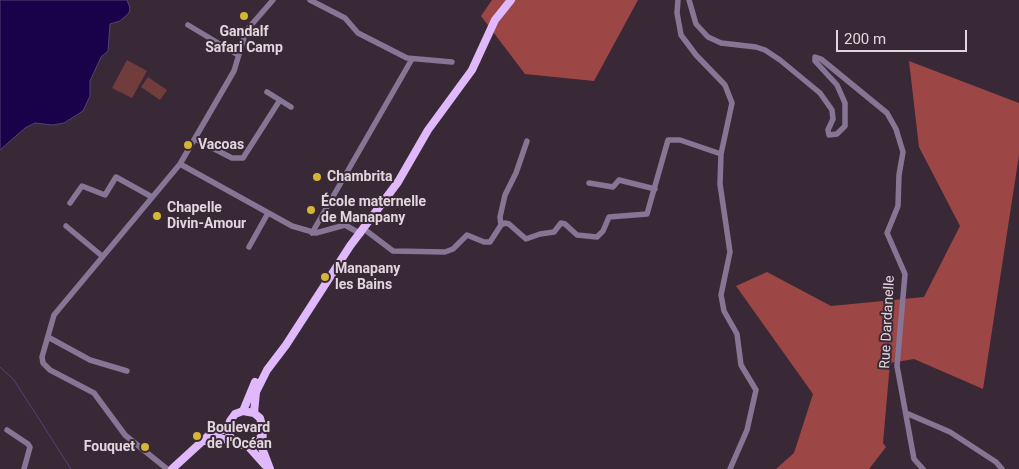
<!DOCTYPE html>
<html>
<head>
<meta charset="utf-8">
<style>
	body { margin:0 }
	#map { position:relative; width:1019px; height:469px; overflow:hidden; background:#392936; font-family:Roboto,sans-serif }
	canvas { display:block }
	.scale { position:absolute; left:836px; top:30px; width:131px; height:22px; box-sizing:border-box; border:2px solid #e1d6de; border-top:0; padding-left:6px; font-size:15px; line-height:18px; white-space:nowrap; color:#e1d6de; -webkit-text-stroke:4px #392936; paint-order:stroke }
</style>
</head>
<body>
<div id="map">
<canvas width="1019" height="469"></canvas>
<div class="scale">200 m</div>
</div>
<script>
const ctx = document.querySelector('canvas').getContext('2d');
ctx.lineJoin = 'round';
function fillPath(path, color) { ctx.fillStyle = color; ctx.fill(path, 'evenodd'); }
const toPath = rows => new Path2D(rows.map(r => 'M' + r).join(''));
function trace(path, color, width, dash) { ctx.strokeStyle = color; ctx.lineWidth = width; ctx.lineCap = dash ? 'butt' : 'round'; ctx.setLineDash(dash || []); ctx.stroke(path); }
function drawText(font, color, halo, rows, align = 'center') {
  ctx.font = font + ' Roboto,sans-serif'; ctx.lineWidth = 4; ctx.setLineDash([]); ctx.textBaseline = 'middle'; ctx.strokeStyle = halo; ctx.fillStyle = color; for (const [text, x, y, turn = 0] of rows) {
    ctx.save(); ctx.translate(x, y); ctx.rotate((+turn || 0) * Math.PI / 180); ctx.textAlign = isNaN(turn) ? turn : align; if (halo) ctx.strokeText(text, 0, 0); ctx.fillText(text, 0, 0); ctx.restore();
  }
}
const green = toPath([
	[127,60,147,71,132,98,112,88],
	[148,77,167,90,160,100,141,87]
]);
const forest = toPath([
	[492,0,638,0,594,81,525,74,481,16],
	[909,61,1019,103,1019,155,983,389,914,359,890,363,883,443,886,447,869,469,776,469,794,453,813,394,736,286,767,272,831,306,924,297,960,226,919,147]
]);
const water = toPath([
	[0,0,127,0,130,8,129,13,120,21,110,24,108,51,101,57,90,81,90,96,83,111,64,123,52,125,35,123,25,128,0,150,0,0]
]);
const stream = toPath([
	[0,367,14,380,71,469]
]);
const minor = toPath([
	[310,0,345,18,358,33,407,58,452,62],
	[678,0,677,13,681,35,696,55,725,85,732,103,721,154,720,184,730,252,721,295,724,311,737,334,741,365,756,390,747,430,730,469],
	[689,0,696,24,708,37,721,43,756,47,765,50,780,60,820,93,832,110,833,119,828,130,829,135,837,134,845,126,845,103,837,85,815,61,815,57,821,59,887,113,896,129,903,152,899,175,898,206,887,233,905,274,897,366,914,459,923,469],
	[188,25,238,55],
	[267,92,291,107],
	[195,139,232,158,243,158,280,100],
	[180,164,292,226,316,233,345,225,361,234],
	[589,183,613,187,619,180,655,189],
	[70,203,82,186,105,195,116,177,152,197],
	[501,225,500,217,505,195,516,173,527,141],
	[66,226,102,256],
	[364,229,393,251,445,252,453,249,467,235,484,242,490,242,501,225,505,223,509,224,526,239,540,234,554,232,561,223,565,224,577,235,597,237,603,231,609,217,647,214,668,140,680,140,721,154],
	[312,233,412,59],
	[249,247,268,213],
	[48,337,90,360,127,371],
	[906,413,950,432,996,462,1002,469],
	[7,430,28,444,30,447,24,469],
	[167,469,125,435,94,393,50,370,43,363,42,357,54,315,180,164,234,71,246,31,273,0]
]);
const major = toPath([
	[243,411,255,382],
	[254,413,256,392,267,370,286,345,350,246,398,182,428,130,472,70,495,20,511,0],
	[261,437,252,445,240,445,230,437,228,428,230,421,235,414,243,411,254,413,260,418,263,429,262,448,270,469],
	[205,441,223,439,233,440],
	[248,446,265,465],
	[172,469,208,436,228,428]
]);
const markers = [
	[244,16,5,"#d5b534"],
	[188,145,5,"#d5b534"],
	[317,177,5,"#d5b534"],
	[311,210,5,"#d5b534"],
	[157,216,5,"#d5b534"],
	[325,277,5,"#d5b534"],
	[197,436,5,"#d5b534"],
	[145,447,5,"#d5b534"]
];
const poiNames = [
	["Gandalf",244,32,"center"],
	["Safari Camp",244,48,"center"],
	["Vacoas",198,145],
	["Chambrita",327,177],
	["École maternelle",321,202],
	["de Manapany",321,218],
	["Chapelle",167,208],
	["Divin-Amour",167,224],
	["Manapany",335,269],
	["les Bains",335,285],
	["Boulevard",207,428],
	["de l'Océan",207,444],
	["Fouquet",135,447,"right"]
];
const streetNames = [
	["Rue Dardanelle",888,322,-87]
];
fillPath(green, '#713d3c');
fillPath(forest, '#9d4646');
fillPath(water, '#190249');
trace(water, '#554276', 1);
trace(stream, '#554276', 1);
trace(minor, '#877595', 5.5);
trace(major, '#dfb9fc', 8);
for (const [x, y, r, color] of markers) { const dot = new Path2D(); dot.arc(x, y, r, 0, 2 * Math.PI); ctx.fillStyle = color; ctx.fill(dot); trace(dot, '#392936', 2); }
drawText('bold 14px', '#e1d6de', '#392936', poiNames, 'left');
drawText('14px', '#e1d6de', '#392936', streetNames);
</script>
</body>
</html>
